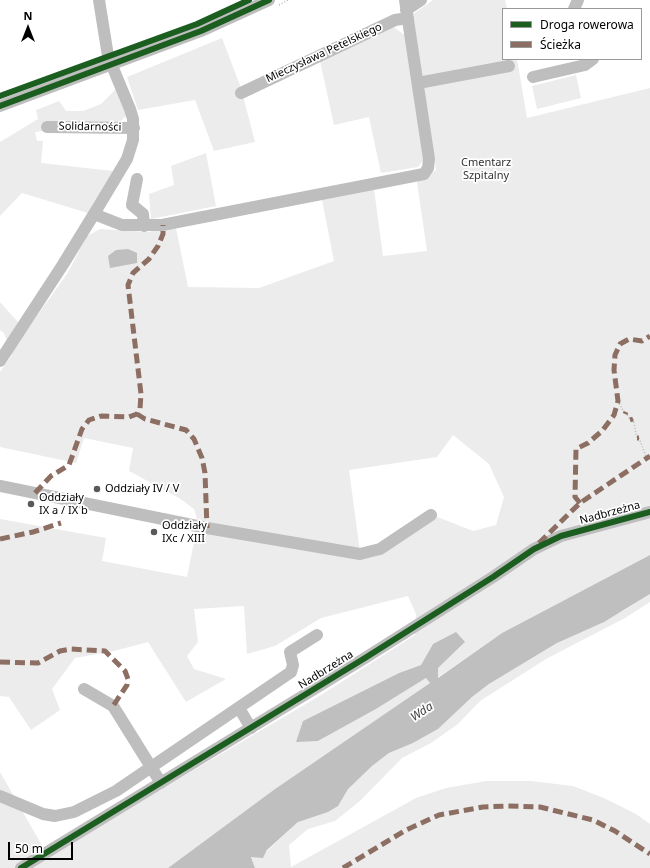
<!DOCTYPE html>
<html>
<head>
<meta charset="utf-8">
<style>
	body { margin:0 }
	#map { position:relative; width:650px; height:868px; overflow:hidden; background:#fff; font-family:"Noto Sans",sans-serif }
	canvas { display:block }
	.legend { position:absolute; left:502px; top:8px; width:140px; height:52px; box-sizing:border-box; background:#fff; border:1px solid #999; margin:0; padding:5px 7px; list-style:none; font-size:12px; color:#000 }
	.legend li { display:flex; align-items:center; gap:8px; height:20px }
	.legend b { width:20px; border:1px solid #999 }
	.north { position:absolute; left:8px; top:8px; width:40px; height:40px; -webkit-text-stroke:3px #fff; paint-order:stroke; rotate:0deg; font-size:11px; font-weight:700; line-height:16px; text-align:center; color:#000 }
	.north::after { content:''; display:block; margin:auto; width:14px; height:18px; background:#000; clip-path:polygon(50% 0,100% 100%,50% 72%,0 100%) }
	.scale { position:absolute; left:8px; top:842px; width:65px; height:18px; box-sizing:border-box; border:2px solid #000; border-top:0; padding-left:5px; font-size:12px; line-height:14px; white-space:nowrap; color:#000; -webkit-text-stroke:3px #fff; paint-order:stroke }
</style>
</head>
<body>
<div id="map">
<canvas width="650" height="868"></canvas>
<ul class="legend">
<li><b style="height:5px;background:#1b5e20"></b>Droga rowerowa</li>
<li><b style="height:5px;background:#8d6e63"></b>Ścieżka</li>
</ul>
<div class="north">N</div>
<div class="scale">50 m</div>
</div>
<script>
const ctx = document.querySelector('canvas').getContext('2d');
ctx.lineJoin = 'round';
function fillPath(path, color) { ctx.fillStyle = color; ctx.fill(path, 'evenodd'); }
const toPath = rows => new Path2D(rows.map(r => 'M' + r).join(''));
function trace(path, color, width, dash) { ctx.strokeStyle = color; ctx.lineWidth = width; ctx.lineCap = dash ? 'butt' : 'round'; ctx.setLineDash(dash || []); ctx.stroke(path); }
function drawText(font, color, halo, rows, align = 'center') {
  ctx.font = font + ' "Noto Sans",sans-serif'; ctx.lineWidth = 3.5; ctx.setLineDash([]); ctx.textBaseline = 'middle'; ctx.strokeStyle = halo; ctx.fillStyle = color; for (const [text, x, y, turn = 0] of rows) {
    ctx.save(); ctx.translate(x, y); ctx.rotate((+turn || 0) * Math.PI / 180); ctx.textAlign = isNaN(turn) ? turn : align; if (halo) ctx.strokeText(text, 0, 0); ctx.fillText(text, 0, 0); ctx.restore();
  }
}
const green = toPath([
	[433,0,505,0,507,9,503,9,503,59,517,59,527,118,650,88,650,555,502,633,437,678,438,668,465,642,433,644,421,665,399,673,303,721,318,741,376,709,426,678,430,683,275,789,168,868,0,868,0,772,48,856,321,695,415,635,416,614,408,596,321,618,275,646,247,654,244,606,194,609,198,642,187,656,194,669,226,679,186,702,148,642,114,651,75,658,52,689,60,710,31,730,9,697,0,696,0,519,106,538,102,561,187,577,198,522,194,509,179,498,129,471,133,448,84,438,76,463,0,447,0,372,12,355,4,333,0,330,0,302,26,331,67,274,87,236,100,229,147,232,176,228,188,287,259,288,334,261,322,200,374,189,383,256,427,251,417,182,436,170,413,14],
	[453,435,489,464,504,497,496,525,473,531,435,516,389,549,374,557,361,559,349,470,437,457],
	[392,26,406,36,424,159,418,167,381,173,369,117,334,125,320,61],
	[222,38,241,88,255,142,214,151,195,100,138,110,127,77],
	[576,75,581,98,537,109,532,86],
	[116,89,126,112,126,116,119,123,35,132,37,141,43,141,41,163,113,171,88,213,22,193,0,216,0,142,38,119,36,110,59,101,66,111,83,111,101,104],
	[206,153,216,206,151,219,149,194,174,185,171,166],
	[650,594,650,602,625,618,546,659,480,701,458,724,431,743,402,758,360,801,335,821,308,829,289,845,291,867,416,798,446,788,486,781,531,781,573,786,604,798,636,814,650,824,650,868,255,868,251,856,263,858,267,851,298,822,389,753,413,743,438,729,472,697,489,684,557,643,623,611]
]);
const water = toPath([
	[128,249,137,253,137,263,110,268,108,256,116,250],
	[650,555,650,594,604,622,557,643,489,684,472,697,438,729,413,743,389,753,372,766,348,789,338,806,328,812,298,822,267,850,263,858,251,857,255,868,168,868,275,789,430,683,426,678,376,709,318,741,296,742,303,721,399,673,421,665,433,644,456,632,465,642,438,668,438,678,502,633]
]);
const path = toPath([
	[279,5,288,0],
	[618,401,625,414],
	[626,412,630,420],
	[633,419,637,438],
	[639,438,647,459]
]);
const minor = toPath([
	[574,9,578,0],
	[406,10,421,0],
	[533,77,585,65,593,59],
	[418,83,509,66],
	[241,93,395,20,408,18],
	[0,106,201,31,269,0],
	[47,127,134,128],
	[137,179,132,205,143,214,144,226],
	[94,214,127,159,133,140,133,119,130,109,108,56,99,0],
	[0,361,62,266,94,214,122,225,162,225,424,174,428,168,429,159,405,0],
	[0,486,207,528,360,554,380,549,431,515],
	[84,689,113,706,161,783],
	[239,708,251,728],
	[0,796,43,814,55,816,74,812,116,791,291,672,293,665,290,652,317,635],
	[21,868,365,658,493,577,534,549,561,536,650,512]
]);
const quiet = toPath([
	[137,414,145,419,186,430,194,439,202,458,205,473,207,528],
	[625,414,626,412],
	[630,420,633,419],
	[637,438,639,438],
	[35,493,51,476,69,465,82,429,89,420,101,416,129,417,137,414,140,409,141,394,128,285,133,273,149,259,158,246,163,234,163,225],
	[580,503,575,497,576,449,588,443,602,431,614,415,618,401,614,370,615,355,620,344,629,339,642,341,650,336],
	[0,539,33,532,61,523],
	[539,543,580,503,650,456],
	[0,662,38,663,60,651,71,649,105,651,125,671,128,679,127,685,113,706],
	[343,868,406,830,439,815,483,807,508,806,540,807,593,820,615,831,650,854]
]);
const cycleway = toPath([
	[0,96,197,24,249,0],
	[0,106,201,31,269,0],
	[21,868,365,658,493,577,534,549,561,536,650,512]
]);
const markers = [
	[97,489,4,"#595959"],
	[31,504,4,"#595959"],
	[154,532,4,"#595959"]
];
const streetNames = [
	["Mieczysława Petelskiego",324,53,-25],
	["Solidarności",90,127,1],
	["Nadbrzeżna",610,513,-15],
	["Nadbrzeżna",326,670,-32]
];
const parkNames = [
	["Cmentarz",486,163],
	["Szpitalny",486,176]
];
const poiNames = [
	["Oddziały IV / V",105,489],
	["Oddziały",39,498],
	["IX a / IX b",39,511],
	["Oddziały",162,526],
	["IXc / XIII",162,539]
];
const waterNames = [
	["Wda",422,712,-34]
];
fillPath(green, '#ececec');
fillPath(water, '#bfbfbf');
trace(path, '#b9b9b9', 1.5, [1, 2]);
trace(minor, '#bebebe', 12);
trace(quiet, '#8d6e63', 5, [10, 5]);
trace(cycleway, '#1b5e20', 6);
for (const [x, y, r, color] of markers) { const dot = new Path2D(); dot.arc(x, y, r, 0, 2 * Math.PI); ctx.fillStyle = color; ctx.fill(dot); trace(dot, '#fff', 1.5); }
drawText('11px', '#000', '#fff', streetNames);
drawText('11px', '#333', '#fff', parkNames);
drawText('11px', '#000', '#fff', poiNames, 'left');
drawText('italic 12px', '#444', '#fff', waterNames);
</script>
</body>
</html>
